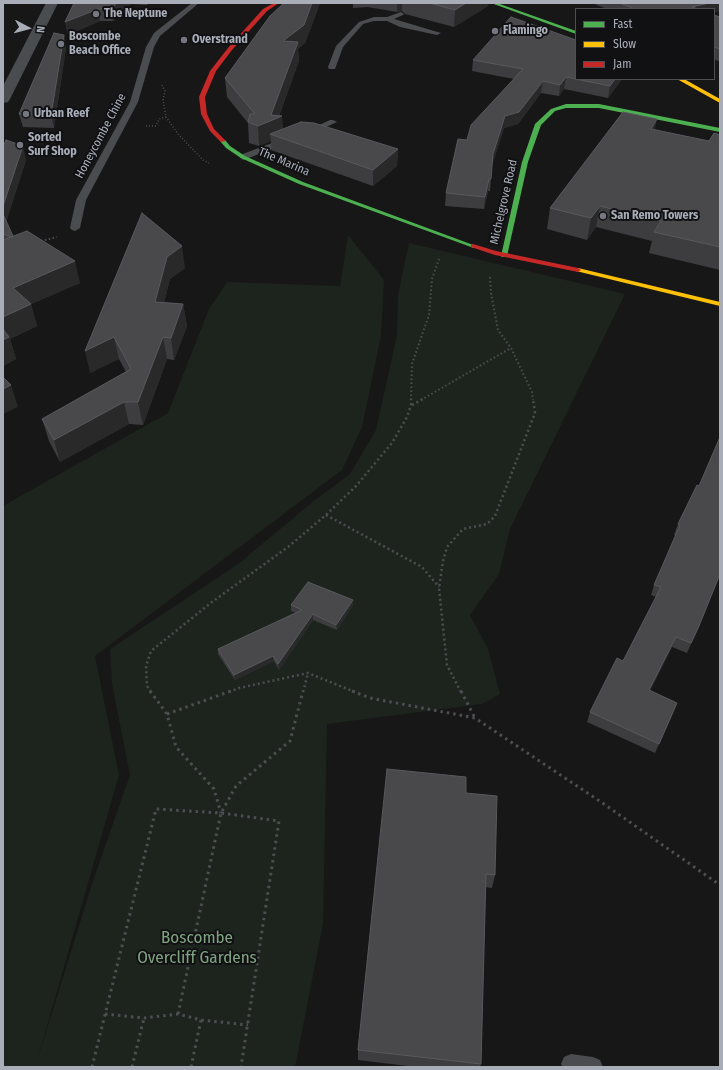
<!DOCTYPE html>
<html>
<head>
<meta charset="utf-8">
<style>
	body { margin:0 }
	#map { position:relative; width:723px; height:1070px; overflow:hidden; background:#171717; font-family:"Fira Sans Condensed",sans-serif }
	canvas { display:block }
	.frame { position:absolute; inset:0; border:4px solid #a8adb8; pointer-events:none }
	.legend { position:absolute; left:575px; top:8px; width:140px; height:72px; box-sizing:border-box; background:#111113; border:1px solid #4d4f55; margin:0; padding:5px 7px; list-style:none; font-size:12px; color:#a8adb8 }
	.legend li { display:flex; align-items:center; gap:8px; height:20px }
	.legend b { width:20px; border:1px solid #4d4f55 }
	.north { position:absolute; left:8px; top:8px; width:40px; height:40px; -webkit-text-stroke:3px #111113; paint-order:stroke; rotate:96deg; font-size:11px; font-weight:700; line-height:16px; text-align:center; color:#a8adb8 }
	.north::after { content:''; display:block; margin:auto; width:14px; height:18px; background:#a8adb8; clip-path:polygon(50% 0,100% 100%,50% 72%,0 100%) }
</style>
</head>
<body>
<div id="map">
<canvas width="723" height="1070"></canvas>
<div class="frame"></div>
<ul class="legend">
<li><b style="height:5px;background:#4caf50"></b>Fast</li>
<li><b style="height:5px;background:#ffc107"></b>Slow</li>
<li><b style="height:5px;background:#c62828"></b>Jam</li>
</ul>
<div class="north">N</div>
</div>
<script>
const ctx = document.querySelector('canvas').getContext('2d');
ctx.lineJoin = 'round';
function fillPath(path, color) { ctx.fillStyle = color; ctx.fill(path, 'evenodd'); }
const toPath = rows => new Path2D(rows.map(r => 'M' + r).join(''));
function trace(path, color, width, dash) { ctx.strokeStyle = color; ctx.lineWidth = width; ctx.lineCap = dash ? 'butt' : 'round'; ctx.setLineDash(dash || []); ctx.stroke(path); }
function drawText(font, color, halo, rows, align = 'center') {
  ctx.font = font + ' "Fira Sans Condensed",sans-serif'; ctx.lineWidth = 4; ctx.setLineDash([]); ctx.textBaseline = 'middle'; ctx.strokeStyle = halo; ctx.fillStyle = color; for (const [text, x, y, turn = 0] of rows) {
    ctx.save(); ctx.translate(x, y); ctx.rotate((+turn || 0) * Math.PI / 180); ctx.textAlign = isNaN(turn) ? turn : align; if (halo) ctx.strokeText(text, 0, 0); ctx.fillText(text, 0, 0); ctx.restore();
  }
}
const green = toPath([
	[348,235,384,280,381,336,362,427,342,470,95,656,119,775,37,1061,93,881,130,775,112,684,110,649,237,565,315,500,350,474,376,430,397,335,398,295,409,243,625,294,510,529,499,574,470,615,488,649,500,694,482,704,327,724,323,924,295,1067,3,1067,3,506,168,413,209,309,227,282,340,286]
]);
const pathFar3 = toPath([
	[162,85,165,91,163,100,166,117,178,134,203,160,209,163],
	[146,126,156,126,159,119,166,117]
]);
const pathFar2 = toPath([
	[41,241,57,237],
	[490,277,491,293,498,330,511,348,532,392,533,400],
	[411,400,412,364,429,315,432,279,439,259],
	[421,400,511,348]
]);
const pathFar1 = toPath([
	[412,405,423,399],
	[326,515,422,567,439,587],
	[151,692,147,686,146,666,151,651,212,602,288,547,326,515,356,486,392,443,407,417,411,405,411,399],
	[229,692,239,688,308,673,355,692],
	[303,692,308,673],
	[461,692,447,665,439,588,443,561,447,547,463,529,487,524,495,516,535,413,533,399]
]);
const path = toPath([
	[150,691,167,714,176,747,214,789,221,813],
	[352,691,370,698,475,718,601,802,720,885],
	[461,691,475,718],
	[167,714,231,691],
	[105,1014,144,1018,178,1014,201,1020,248,1025],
	[178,1014,221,813,236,786,290,741,303,691],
	[92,1067,156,809,221,813,279,821,241,1067],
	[132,1067,144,1018],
	[191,1067,201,1020]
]);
const lane = toPath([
	[192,3,199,3,160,36,154,47,138,102,86,200,80,228,75,231,72,230,70,228,76,200,130,102,146,47,154,33,192,3],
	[401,12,404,14,403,15,394,19,441,33,437,35,400,27,387,21,374,21,363,24,343,47,335,69,329,69,328,67,336,46,359,22,374,17,387,17,401,12],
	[330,120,333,120,337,122,311,134,305,134,304,132,330,120],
	[288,137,292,140,291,142,246,159,243,160,239,157,240,155,288,137],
	[571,1054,593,1057,600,1060,603,1067,563,1067,561,1064,564,1057,571,1054]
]);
const street = toPath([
	[46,3,58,3,10,99,8,102,3,103,3,86,46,3]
]);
const fast = toPath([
	[491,3,497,3,576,31,576,34,491,3],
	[566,104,599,104,720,128,720,132,599,108,566,108,555,111,541,125,528,162,507,256,506,257,502,257,501,256,522,162,535,124,551,109,566,104],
	[221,140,225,140,230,146,245,156,303,182,476,246,473,248,471,247,299,184,241,158,226,148,220,141,221,140]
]);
const slow = toPath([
	[677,79,684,79,720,99,720,103,677,79],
	[578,268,720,302,720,306,576,271,576,269,578,268]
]);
const jam = toPath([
	[274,3,279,3,267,11,232,50,216,71,205,97,207,114,214,129,226,141,221,142,210,131,201,114,199,97,210,71,228,48,263,9,274,3],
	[473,244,496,251,578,268,581,270,578,272,495,255,471,247,471,245,473,244]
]);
const wall = toPath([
	[74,3,148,3,147,5,131,4,113,21,100,21,68,35,65,22],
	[284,3,320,3,305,43,298,49,299,61,279,116,283,129,398,149,397,166,373,186,271,150,271,141,259,146,249,143,248,123,227,97,225,78],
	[353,3,488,3,488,6,454,27,405,14,402,11,397,12,368,7,353,8],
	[592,3,720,3,720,11,714,12,714,9,607,9],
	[714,15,720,17,720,62,714,59],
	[64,35,66,48,54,128,23,127,19,114],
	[473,60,622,79,608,98,564,89,559,96,541,93,518,124,504,128,492,165,490,191,488,191,484,209,445,206,446,193,467,140,514,79,472,71],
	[655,130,709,141,720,135,720,270,649,253,652,241,596,227,587,240,547,229,550,208],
	[3,147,26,160,6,222,13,236,80,283,31,304,37,326,10,339,16,359,3,366],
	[142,213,185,268,170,279,164,302,183,304,187,326,174,360,167,359,143,425,129,424,60,462,49,441,42,419,126,372,119,359,90,373],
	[697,485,720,574,695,636,687,653,672,647,650,691,673,713,655,753,587,722,590,712,623,661,656,597,651,595,654,585,676,536,674,535,678,524],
	[291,605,353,605,337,630,313,620,279,670,274,661,235,680,218,654,218,649,296,613,291,611],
	[466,793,495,875,492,888,485,887,481,1064,480,1067,416,1067,358,1060,358,1050]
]);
const shadedWall = toPath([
	[117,3,131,3,131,4,113,21,111,9],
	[312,3,320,3,305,43,298,49,299,61,278,118,282,116,284,136,272,134,272,135,272,134,270,134,271,141,259,146,258,126,271,115,283,41],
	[397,3,402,3,402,11,397,12],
	[466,3,488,3,488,6,454,27,455,10],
	[709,3,720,3,720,11,714,12,714,9,692,9,692,7],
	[98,9,100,21,68,35,65,22],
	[64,35,66,48,54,128,51,115],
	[566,77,564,89,559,96,560,85],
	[615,79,622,79,608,98,610,86],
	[543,81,541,93,518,124,504,128,492,166,493,154,505,116],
	[657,119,653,140,651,129],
	[23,146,26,160,5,225,3,217,3,206],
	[398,149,397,166,373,186,373,170],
	[489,179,488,191,484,209,485,197],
	[600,206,596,227,587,240,591,218],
	[182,246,185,268,170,279,159,324,155,302,167,257],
	[75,261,80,283,31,304,37,326,10,339,16,359,3,366,3,317,13,288],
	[183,304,187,326,174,360,171,338],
	[114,337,119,359,90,373,85,351],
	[163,337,167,359,143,425,138,402],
	[11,385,18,407,3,414,3,389],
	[124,402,129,424,60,462,54,440],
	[720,574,695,636,687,653,691,643],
	[353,600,353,605,337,630,336,625],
	[313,614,313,620,279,670,278,664],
	[676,637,672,647,645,701,649,690],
	[273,656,274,661,235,680,234,675]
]);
const building = toPath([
	[74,3,117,3,111,9,98,9,65,22,74,3],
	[284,3,312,3,304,25,283,41,298,42,271,115,282,116,258,126,248,122,250,114,255,114,225,78,270,16,284,3],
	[430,3,466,3,455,10,430,3],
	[620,3,709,3,692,7,698,9,635,9,620,3],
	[714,15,720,17,720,49,714,47,714,15],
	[511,17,576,40,576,79,615,79,610,86,566,77,560,85,543,81,519,112,505,116,493,154,491,179,489,179,485,197,446,193,458,139,467,140,471,125,523,69,473,60,511,17],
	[54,33,64,35,51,115,19,114,54,33],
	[623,112,657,119,651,129,709,141,714,133,720,135,720,247,654,232,661,221,600,206,591,218,550,208,623,112],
	[301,122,314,123,398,149,373,170,270,134,301,122],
	[6,140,23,146,3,206,3,147,6,140],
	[142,213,182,246,167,257,155,302,183,304,171,338,163,337,138,402,124,402,54,440,42,419,131,369,114,337,85,351,142,213],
	[3,214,13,236,12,237,3,234,3,214],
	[27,231,75,261,13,288,31,304,3,317,3,240,27,231],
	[3,329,9,337,3,340,3,329],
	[3,377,11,385,3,389,3,377],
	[720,437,720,574,699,626,691,643,676,637,649,690,677,703,659,744,590,712,617,658,623,661,661,587,654,585,680,525,678,524,697,485,699,486,720,437],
	[308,582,353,600,336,625,313,614,278,664,273,656,234,675,218,649,302,610,291,605,308,582],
	[387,769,466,777,466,793,497,796,495,875,486,874,481,1064,358,1050,387,769]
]);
const markers = [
	[96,14,4,"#757880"],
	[495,31,4,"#757880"],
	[184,40,4,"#757880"],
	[61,44,4,"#757880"],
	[26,114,4,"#757880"],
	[20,145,4,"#757880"],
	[603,216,4,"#757880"]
];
const farPoinames = [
	["The Neptune",104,14],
	["Flamingo",503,31],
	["Boscombe",69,37],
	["Beach Office",69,51],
	["Overstrand",192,40],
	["Urban Reef",34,114],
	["Sorted",28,138],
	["Surf Shop",28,152],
	["San Remo Towers",611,216]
];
const farStreetnames = [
	["Honeycombe Chine",101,136,-62],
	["The Marina",284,162,23],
	["Michelgrove Road",504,202,-77]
];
const nearParknames = [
	["Boscombe",197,938],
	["Overcliff Gardens",197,958]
];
fillPath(green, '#1d241e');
trace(pathFar3, '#4d4e52', 1.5, [1, 2]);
trace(pathFar2, '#4d4e52', 2, [1.5, 2.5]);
trace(pathFar1, '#4d4e52', 2.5, [2, 3]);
trace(path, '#4d4e52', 3, [2.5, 4]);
fillPath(lane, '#4b4c50');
fillPath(street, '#4b4c50');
fillPath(fast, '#4caf50');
fillPath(slow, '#ffc107');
fillPath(jam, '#c62828');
fillPath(wall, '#3d3d3f');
fillPath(shadedWall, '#29292a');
fillPath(building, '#49494c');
trace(building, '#58595d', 1);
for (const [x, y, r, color] of markers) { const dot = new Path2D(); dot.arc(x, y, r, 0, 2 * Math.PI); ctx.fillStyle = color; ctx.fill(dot); trace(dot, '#111113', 1.5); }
drawText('bold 12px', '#a8adb8', '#111113', farPoinames, 'left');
drawText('12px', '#a8adb8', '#111113', farStreetnames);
drawText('17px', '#7fa381', '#111113', nearParknames);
</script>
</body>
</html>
